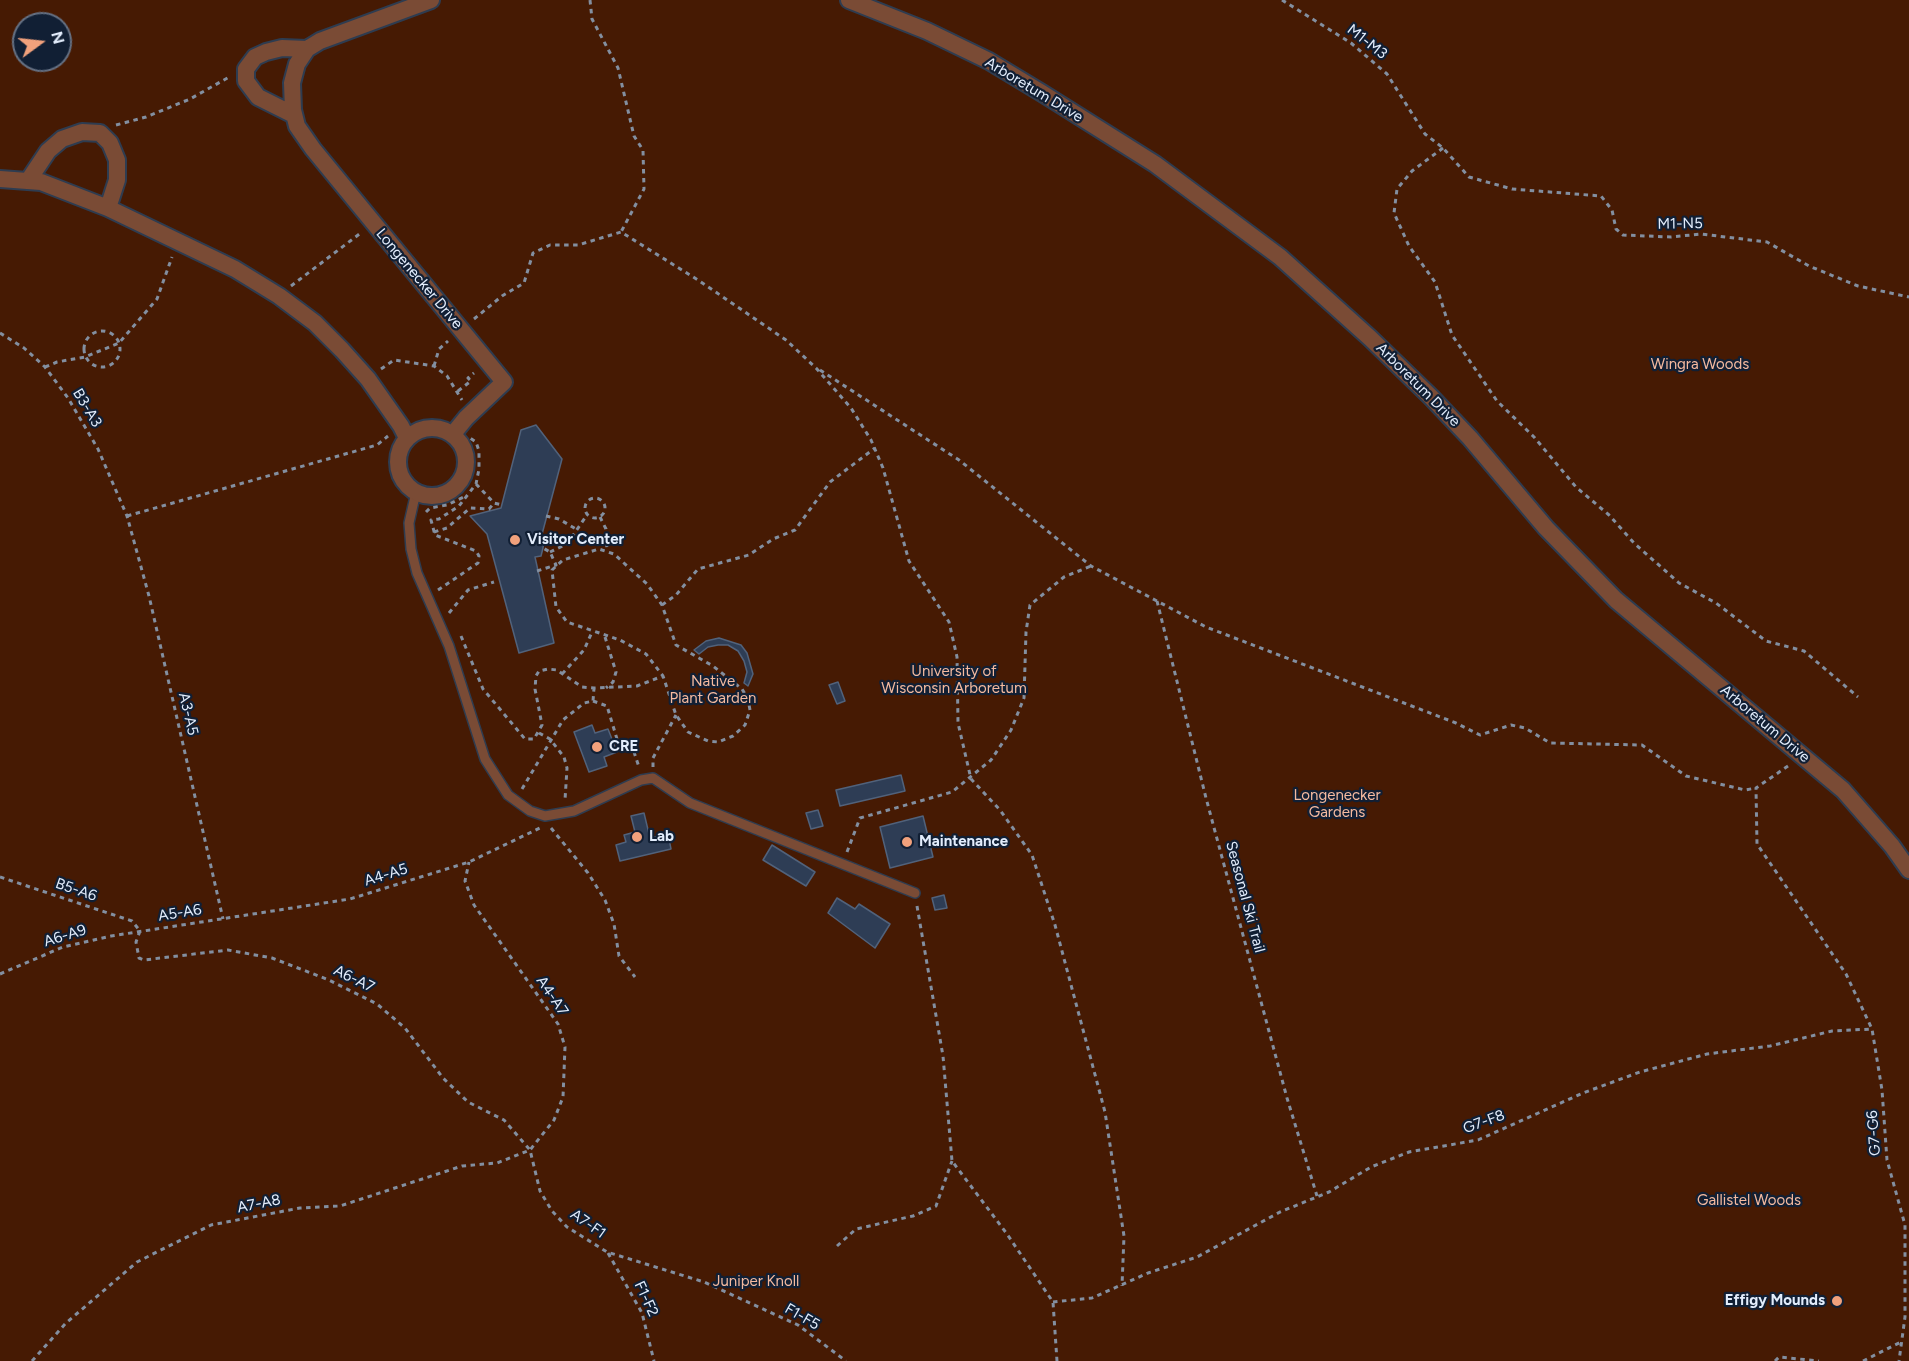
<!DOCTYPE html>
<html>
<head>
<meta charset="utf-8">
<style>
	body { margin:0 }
	#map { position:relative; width:1909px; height:1361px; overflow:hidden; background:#111f34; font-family:Figtree,sans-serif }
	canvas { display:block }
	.north { position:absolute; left:12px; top:12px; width:60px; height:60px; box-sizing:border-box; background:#111f34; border:2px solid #657184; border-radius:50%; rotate:75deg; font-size:16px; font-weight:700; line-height:24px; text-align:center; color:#e3edfc }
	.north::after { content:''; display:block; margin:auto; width:21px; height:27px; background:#f1a17c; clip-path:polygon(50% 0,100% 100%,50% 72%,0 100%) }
</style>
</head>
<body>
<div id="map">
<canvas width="1909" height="1361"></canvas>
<div class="north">N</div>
</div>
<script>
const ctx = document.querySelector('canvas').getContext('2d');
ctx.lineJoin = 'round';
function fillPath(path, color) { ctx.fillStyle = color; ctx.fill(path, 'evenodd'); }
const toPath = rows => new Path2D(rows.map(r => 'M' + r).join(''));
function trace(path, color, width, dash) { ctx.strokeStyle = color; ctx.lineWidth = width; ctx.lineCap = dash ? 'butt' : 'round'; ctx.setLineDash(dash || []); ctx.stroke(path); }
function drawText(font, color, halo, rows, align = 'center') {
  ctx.font = font + ' Figtree,sans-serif'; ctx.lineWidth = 4.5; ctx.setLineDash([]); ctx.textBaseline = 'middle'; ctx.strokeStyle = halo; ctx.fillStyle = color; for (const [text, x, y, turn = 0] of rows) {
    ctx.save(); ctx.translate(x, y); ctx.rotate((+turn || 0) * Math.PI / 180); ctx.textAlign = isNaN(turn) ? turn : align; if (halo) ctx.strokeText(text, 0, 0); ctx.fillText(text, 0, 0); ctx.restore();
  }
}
const green = toPath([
	[0,0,1909,0,1909,1361,0,1361],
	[24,24,60,24,60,60,24,60]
]);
const building = toPath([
	[536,425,562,459,541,538,544,542,543,548,541,556,535,557,554,643,519,653,487,534,470,516,501,508,521,430,536,425],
	[719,638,741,645,747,653,753,674,748,686,744,683,747,672,744,661,738,651,728,645,718,645,708,647,699,654,694,650,706,641,719,638],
	[838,682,845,701,837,704,829,685,838,682],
	[592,725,595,733,608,729,617,752,604,757,607,766,589,772,574,732,592,725],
	[901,775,905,791,840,806,836,790,901,775],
	[818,810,823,826,811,829,806,813,818,810],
	[644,813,650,838,668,834,671,849,620,861,616,845,626,842,624,835,635,832,631,816,644,813],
	[923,816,933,857,890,868,880,827,923,816],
	[772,845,815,872,806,886,763,860,772,845],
	[944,895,947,908,935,910,932,898,944,895],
	[837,898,855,909,859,904,890,924,875,948,828,913,837,898]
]);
const path = toPath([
	[590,0,592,19,618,68,634,136,643,150,644,189,621,232],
	[1282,0,1351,43,1387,74,1425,134,1443,148,1469,177,1512,189,1601,196,1612,210,1616,229,1623,235,1671,237,1701,234,1767,242,1809,266,1858,286,1909,297],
	[116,125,146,117,190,99,231,76],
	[1443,148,1412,171,1397,189,1394,213,1409,246,1435,282,1452,335,1497,401,1534,437,1576,487,1609,515,1634,543,1679,583,1716,603,1766,641,1804,651,1858,697],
	[291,286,362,232],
	[474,319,502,296,524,283,533,253,550,245,578,245,621,232,698,280,786,340,816,368,851,408,871,440,883,468,909,561,949,622,957,657,958,723,971,779,1000,810,1032,855,1055,925,1105,1112,1124,1236,1122,1286],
	'84 349a18 18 0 1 1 36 0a18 18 0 1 1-36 0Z',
	[0,333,24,348,45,367,68,398,98,449,127,516,149,596,223,919],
	[434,366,439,349,448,341],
	[45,367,57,362,85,357,119,343,157,299,172,257],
	[381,369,394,360,434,366,447,376,462,400],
	[820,370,959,460,1091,566,1206,627,1456,723,1480,735,1511,725,1525,728,1550,743,1642,745,1686,776,1745,790,1756,788],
	[458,391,471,381,468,378,474,373],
	[476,484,494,503,502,505],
	'585 508a10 10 0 1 1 20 0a10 10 0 1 1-20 0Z',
	[426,512,430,508,447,505,466,496],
	[127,516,377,445,388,436],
	[546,516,559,519,576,529],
	[600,517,606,529,607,551],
	[434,532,447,528,470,508,489,509,494,503],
	[550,552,567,544,587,515],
	[537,571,556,565,550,552,543,548],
	[438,590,478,563,479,556,476,551,435,535,431,520,439,519,459,506,476,484,479,469,479,451,476,442,470,438],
	[1157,601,1206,798,1287,1098,1317,1196],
	[662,605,676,595,698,569,749,555,773,539,795,530,830,482,875,448],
	[449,613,468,590,494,582],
	[461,636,483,689,525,739,534,739,542,725,535,689,536,676,539,671,548,669,557,670,582,687,594,688,637,686,663,676,676,715,688,732,708,741,718,742,733,736,745,725,750,710,748,699,742,689,713,666,676,645,662,605,647,584,614,554,599,549,563,560,552,570,556,607,567,622,620,640,646,654,663,676],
	[605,637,616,672,613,682,606,688],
	[562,674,584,650,592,632],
	[593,701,607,706,617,739],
	[539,733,550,739,564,757,567,768,565,800],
	[613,741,624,740,632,746,639,767],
	[1788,766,1756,788,1757,844,1846,974,1872,1029,1882,1090,1887,1160,1905,1225,1905,1317,1899,1361],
	[653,767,653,758,676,715],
	[522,789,563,720,584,703,593,701,594,688],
	[551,828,588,873,605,900,614,924,619,956,635,977],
	[847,852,860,818,952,792,991,760,1011,730,1024,698,1026,632,1030,605,1064,577,1091,566],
	[0,877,132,921,140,931],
	[917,906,943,1056,952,1161,1007,1234,1053,1302,1057,1361],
	[140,931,136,942,139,958,144,960,228,950,272,958,329,980,377,1004,405,1028,443,1078,468,1102,504,1120,530,1150,540,1191,552,1211,567,1227,607,1252,704,1282,798,1325,846,1361],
	[0,974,63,947,111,936,350,899,469,862,542,827],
	[837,1246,856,1229,913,1216,936,1206,952,1161],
	[608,1253,642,1313,654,1361],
	[1053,1302,1092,1298,1148,1273,1197,1257,1280,1212,1329,1192,1371,1167,1409,1152,1478,1140,1583,1093,1640,1072,1707,1054,1770,1046,1832,1031,1872,1029],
	[32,1361,66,1323,137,1262,211,1225,300,1208,340,1206,462,1166,497,1163,530,1150,554,1120,563,1097,565,1047,558,1024,474,905,465,881,469,862],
	[1775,1361,1779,1357,1819,1361],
	[1863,1361,1901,1342]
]);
const service = toPath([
	[416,492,409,523,411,549,417,573,449,646,485,759,508,795,530,811,545,816,574,811,641,780,653,778,690,803,915,893]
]);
const minor = toPath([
	[431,0,320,41,307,49,297,64,292,83,293,110,297,126,313,149,504,382,466,418,453,434],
	[849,0,927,31,989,61,1042,93,1155,164,1280,257,1370,338,1431,397,1470,438,1546,528,1616,600,1843,790,1892,846,1909,870],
	[294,115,258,97,246,81,246,69,255,57,266,52,282,48,307,49],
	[0,179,41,182,108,208,235,269,279,296,315,323,342,350,368,379,401,426,407,438],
	[28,181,48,151,62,139,82,132,100,133,110,143,117,160,117,180,108,208],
	'398 462a34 34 0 1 1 68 0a34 34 0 1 1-68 0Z'
]);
const markers = [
	[515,540,6,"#f1a17c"],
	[597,747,6,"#f1a17c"],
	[637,837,6,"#f1a17c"],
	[907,842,6,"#f1a17c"],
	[1837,1301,6,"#f1a17c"]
];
const streetNames = [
	["M1-M3",1367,42,38],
	["Arboretum Drive",1034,90,31],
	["M1-N5",1680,224,-1],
	["Longenecker Drive",419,279,50],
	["Arboretum Drive",1418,385,45],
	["B3-A3",87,408,59],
	["A3-A5",188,714,77],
	["Arboretum Drive",1765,724,40],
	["A4-A5",386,875,-17],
	["B5-A6",76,890,19],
	["Seasonal Ski Trail",1245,897,75],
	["A5-A6",180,913,-9],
	["A6-A9",65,936,-17],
	["A6-A7",354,979,26],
	["A4-A7",552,996,56],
	["G7-F8",1484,1122,-20],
	["G7-G6",1874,1133,-94],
	["A7-A8",259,1204,-11],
	["A7-F1",588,1224,35],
	["F1-F2",646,1299,65],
	["F1-F5",802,1317,30]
];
const parkNames = [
	["Wingra Woods",1700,365],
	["University of",954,672],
	["Wisconsin Arboretum",954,689],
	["Native",713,682],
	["Plant Garden",713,699],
	["Longenecker",1337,796],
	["Gardens",1337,813],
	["Gallistel Woods",1749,1201],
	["Juniper Knoll",756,1282]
];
const poiNames = [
	["Visitor Center",527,540],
	["CRE",609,747],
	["Lab",649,837],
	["Maintenance",919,842],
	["Effigy Mounds",1825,1301,"right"]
];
fillPath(green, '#461a03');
fillPath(building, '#2e3d55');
trace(building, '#51627b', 1.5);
trace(service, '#2e3c50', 12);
trace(minor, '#2e3c50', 20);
trace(path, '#838fa0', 3, [4.5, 4.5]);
trace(service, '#7a4b35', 9);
trace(minor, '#7a4b35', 16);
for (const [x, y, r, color] of markers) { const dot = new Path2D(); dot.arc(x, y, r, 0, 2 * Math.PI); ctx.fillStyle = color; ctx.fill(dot); trace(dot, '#111f34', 2); }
drawText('15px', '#e3edfc', '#111f34', streetNames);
drawText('15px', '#f5ba9f', '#111f34', parkNames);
drawText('bold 15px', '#e3edfc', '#111f34', poiNames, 'left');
</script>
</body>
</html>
